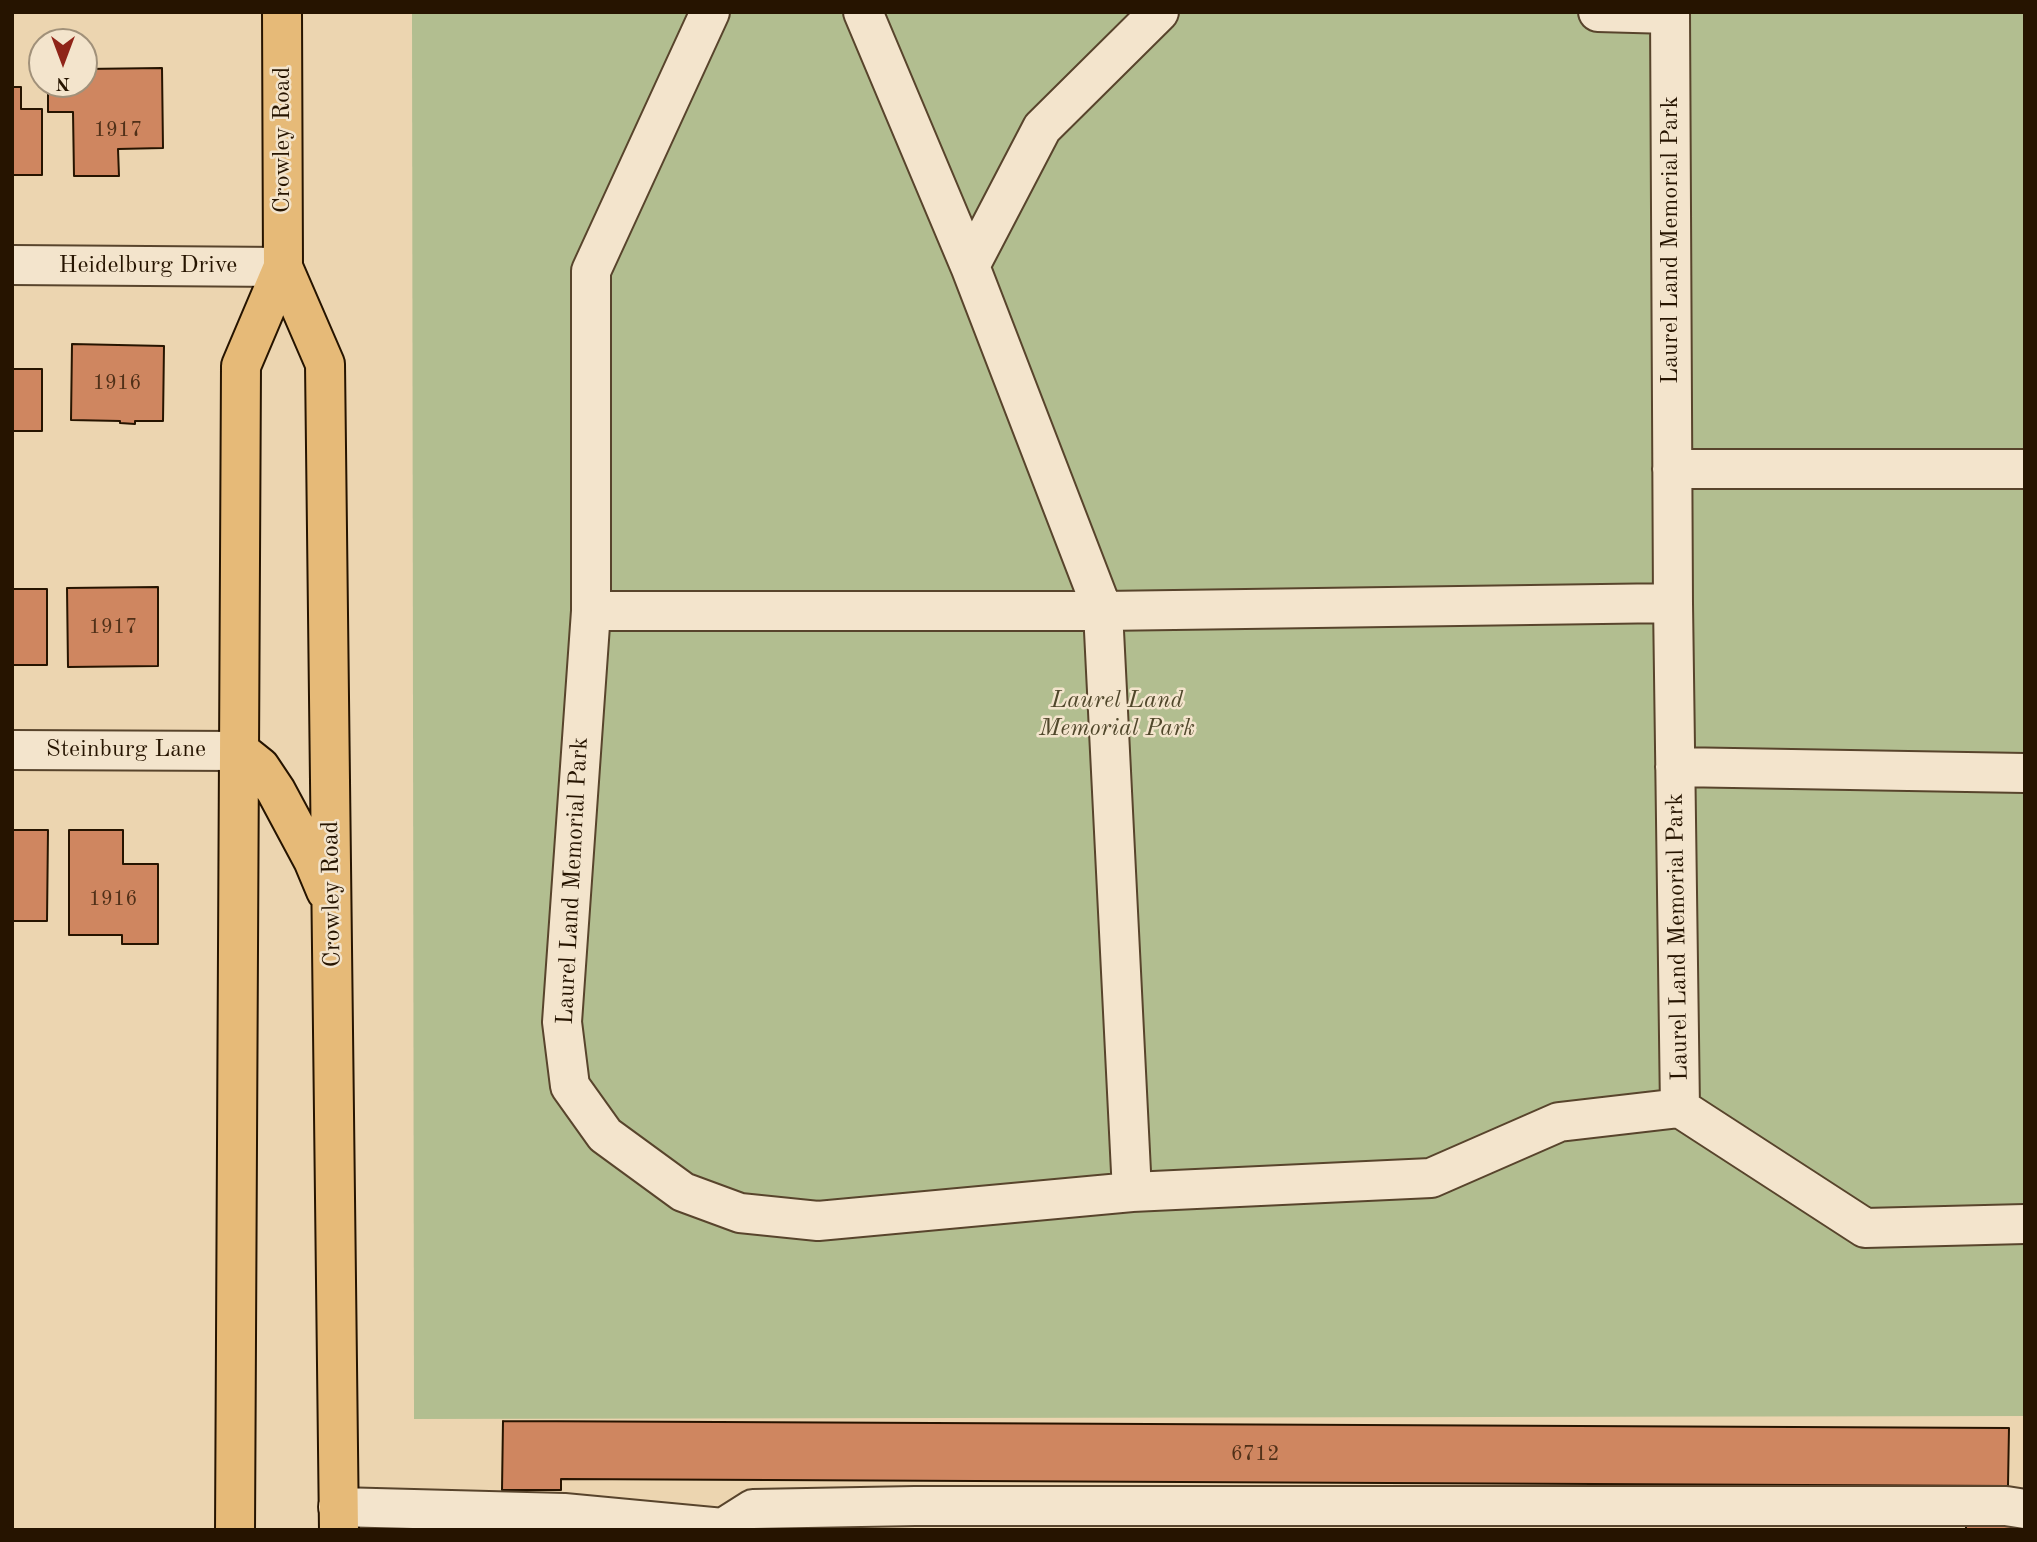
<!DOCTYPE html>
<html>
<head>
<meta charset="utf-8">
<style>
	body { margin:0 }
	#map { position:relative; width:2037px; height:1542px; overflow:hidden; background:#ecd5b0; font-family:"Old Standard TT",serif }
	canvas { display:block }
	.frame { position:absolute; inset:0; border:14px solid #261400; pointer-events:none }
	.north { position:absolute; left:28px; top:28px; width:70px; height:70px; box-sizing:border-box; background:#f3e4cc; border:2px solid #a1917a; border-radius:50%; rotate:180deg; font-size:19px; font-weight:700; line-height:28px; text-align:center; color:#261400 }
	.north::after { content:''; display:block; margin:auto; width:24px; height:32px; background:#8f2418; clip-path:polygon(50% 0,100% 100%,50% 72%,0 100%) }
</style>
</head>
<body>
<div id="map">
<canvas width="2037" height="1542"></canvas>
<div class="frame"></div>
<div class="north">N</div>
</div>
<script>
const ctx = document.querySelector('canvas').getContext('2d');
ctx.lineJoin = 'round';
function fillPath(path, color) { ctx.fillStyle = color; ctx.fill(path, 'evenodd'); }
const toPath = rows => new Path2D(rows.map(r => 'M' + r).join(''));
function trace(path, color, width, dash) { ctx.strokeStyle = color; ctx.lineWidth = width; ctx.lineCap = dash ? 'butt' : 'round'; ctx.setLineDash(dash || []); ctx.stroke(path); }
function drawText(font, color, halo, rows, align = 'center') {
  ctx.font = font + ' "Old Standard TT",serif'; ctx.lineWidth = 5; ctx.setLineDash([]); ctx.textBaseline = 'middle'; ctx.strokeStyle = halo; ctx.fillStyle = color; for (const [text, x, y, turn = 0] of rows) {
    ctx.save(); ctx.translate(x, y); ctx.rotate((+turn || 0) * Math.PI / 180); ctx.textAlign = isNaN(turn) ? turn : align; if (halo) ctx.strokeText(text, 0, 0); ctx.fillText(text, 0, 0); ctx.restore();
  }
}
const green = toPath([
	[412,12,2025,12,2025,1416,414,1419]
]);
const building = toPath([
	[162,68,163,148,118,149,119,176,74,176,73,112,48,112,48,84,84,84,84,69,162,68],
	[12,87,21,87,21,109,42,109,42,175,12,175,12,87],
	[72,344,164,346,163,421,135,421,135,424,120,423,120,421,71,420,72,344],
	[12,369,42,369,42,431,12,431,12,369],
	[158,587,158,666,68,667,67,588,158,587],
	[12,589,47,589,47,665,12,665,12,589],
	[12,830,48,830,47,921,12,921,12,830],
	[69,830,123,830,123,864,158,864,158,944,122,944,122,935,69,935,69,830],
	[503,1421,2009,1428,2008,1486,561,1479,561,1490,502,1490,503,1421],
	[1966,1519,2013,1520,2013,1530,1966,1530,1966,1519]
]);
const minor = toPath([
	[710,12,591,271,591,611,562,1022,570,1086,605,1135,683,1192,740,1213,818,1221,1132,1192,1431,1178,1559,1122,1680,1108,1865,1228,2025,1224],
	[863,12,970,266],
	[1598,12,1670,14],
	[1670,12,1673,603,1680,1108],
	[12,265,283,267],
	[1672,469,2025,469],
	[591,611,1103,611,1673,603],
	[12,750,240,751],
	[1675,767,2025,773],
	[1132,1192,1103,611,970,266,1042,128,1159,12],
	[338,1507,564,1513,723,1528,753,1509,915,1506,2006,1506,2025,1509]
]);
const major = toPath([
	[283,267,325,364,339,1530],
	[240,751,260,767,276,791,313,860,326,891],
	[235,1530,241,366,283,267,282,12]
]);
const numberNames = [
	["1917",118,130],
	["1916",117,383],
	["1917",113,627],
	["1916",113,899],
	["6712",1255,1454]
];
const streetNames = [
	["Crowley Road",283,140,-90],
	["Laurel Land Memorial Park",1671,240,-90],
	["Heidelburg Drive",148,266],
	["Steinburg Lane",126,750],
	["Laurel Land Memorial Park",573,881,-87],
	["Crowley Road",332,894,-91],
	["Laurel Land Memorial Park",1678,937,-91]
];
const parkNames = [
	["Laurel Land",1117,701],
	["Memorial Park",1117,729]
];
fillPath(green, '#b2be90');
fillPath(building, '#cf8660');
trace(building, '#261400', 2);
trace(minor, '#58442c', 42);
trace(major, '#261400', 42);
trace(minor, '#f3e4cc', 38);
trace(major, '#e6ba78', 38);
drawText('21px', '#503018', null, numberNames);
drawText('24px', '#261400', '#f3e4cc', streetNames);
drawText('italic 24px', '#50472b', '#f3e4cc', parkNames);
</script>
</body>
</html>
